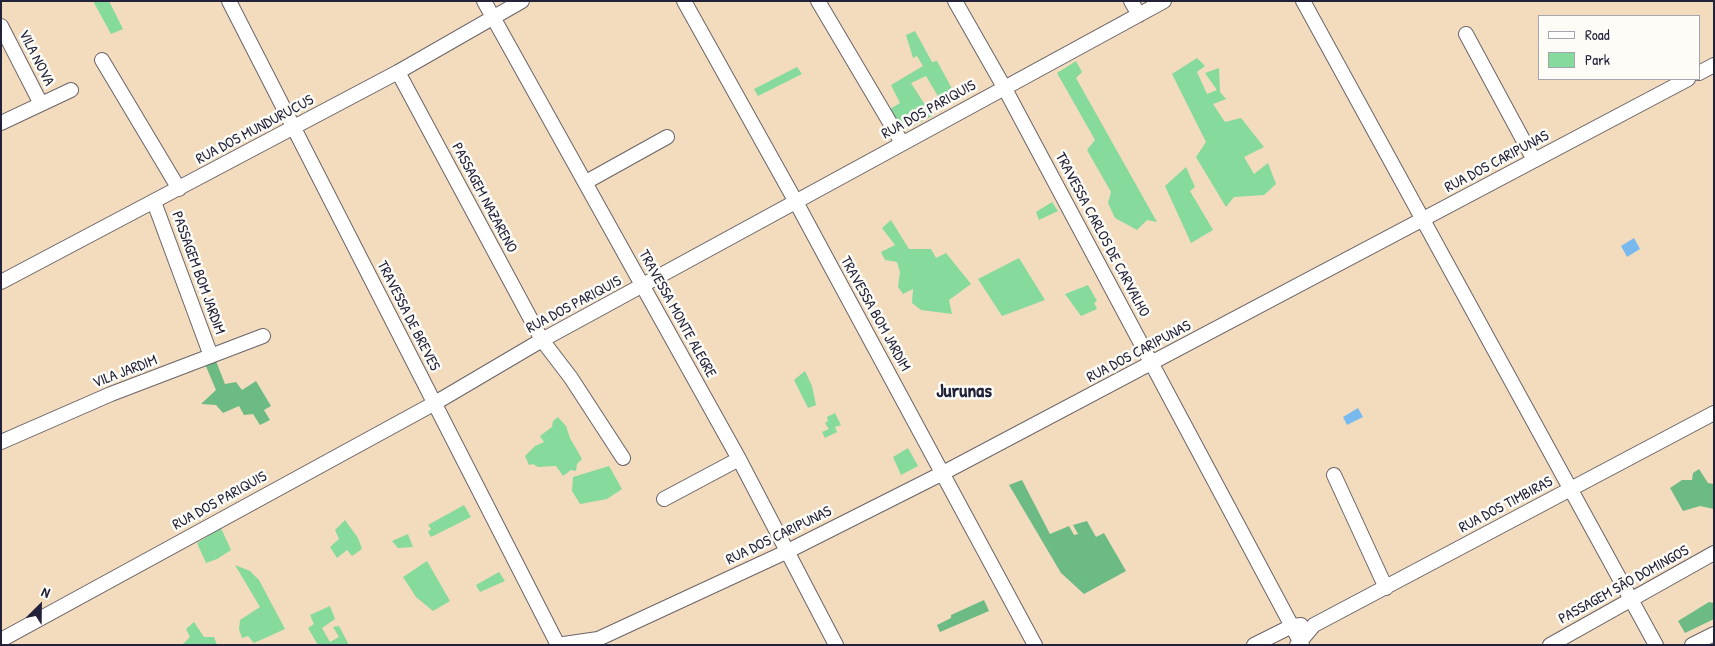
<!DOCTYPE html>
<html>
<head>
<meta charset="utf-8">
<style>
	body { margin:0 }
	#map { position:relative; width:1715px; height:646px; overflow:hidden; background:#f2dcbd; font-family:"Patrick Hand",sans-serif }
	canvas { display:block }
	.frame { position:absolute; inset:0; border:2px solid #22223b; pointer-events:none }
	.legend { position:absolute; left:1538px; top:15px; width:162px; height:65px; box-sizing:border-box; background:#fdfcf7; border:1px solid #a5a5ac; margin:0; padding:6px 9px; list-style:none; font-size:15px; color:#22223b }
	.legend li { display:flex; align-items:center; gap:10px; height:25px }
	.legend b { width:25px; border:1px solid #a5a5ac }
	.north { position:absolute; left:15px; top:581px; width:50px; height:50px; -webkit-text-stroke:4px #fdfcf7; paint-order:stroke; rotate:23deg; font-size:14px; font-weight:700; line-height:20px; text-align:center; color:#22223b }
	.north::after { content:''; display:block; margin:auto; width:18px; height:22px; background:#22223b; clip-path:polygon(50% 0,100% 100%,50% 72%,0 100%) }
</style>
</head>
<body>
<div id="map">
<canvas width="1715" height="646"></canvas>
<div class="frame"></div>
<ul class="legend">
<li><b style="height:6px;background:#fff"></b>Road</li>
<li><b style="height:14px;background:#86da9c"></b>Park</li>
</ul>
<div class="north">N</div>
</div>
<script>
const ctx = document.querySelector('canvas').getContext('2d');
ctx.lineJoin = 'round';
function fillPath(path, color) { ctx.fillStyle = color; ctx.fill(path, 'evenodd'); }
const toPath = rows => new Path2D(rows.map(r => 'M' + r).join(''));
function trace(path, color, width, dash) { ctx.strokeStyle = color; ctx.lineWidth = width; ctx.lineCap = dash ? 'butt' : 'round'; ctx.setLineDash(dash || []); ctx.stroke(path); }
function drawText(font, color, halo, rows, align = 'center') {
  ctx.font = font + ' "Patrick Hand",sans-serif'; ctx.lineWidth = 5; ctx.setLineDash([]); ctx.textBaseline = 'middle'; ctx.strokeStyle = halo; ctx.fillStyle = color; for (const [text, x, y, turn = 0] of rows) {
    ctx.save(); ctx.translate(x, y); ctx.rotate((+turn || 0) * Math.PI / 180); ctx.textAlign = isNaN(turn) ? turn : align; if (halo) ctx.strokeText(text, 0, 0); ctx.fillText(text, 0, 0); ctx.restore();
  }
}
const green = toPath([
	[93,1,109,1,123,29,111,34],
	[915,31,932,62,937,61,956,96,942,103,926,76,911,83,932,116,904,130,890,109,900,103,891,85,923,66,917,56,913,58,906,35],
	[1197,58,1205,66,1197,72,1207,94,1217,90,1205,73,1219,68,1220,92,1226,99,1213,104,1225,122,1241,118,1264,147,1244,157,1254,174,1268,163,1276,184,1264,195,1234,197,1226,207,1196,157,1206,142,1172,74],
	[1076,61,1082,72,1076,78,1157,222,1147,220,1137,230,1115,218,1108,203,1111,192,1087,150,1095,140,1057,73],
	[797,67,802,74,758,96,754,89],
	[1186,167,1195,187,1190,191,1213,230,1191,243,1165,186],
	[1052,202,1058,211,1039,220,1036,212],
	[891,220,909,249,931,249,936,258,946,253,971,284,949,300,952,314,921,310,912,303,913,289,903,294,898,287,900,272,897,262,885,260,881,252,895,245,882,228],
	[1019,258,1045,300,1002,316,978,279],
	[1088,285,1097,301,1094,303,1097,309,1081,316,1065,294],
	[805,371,812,386,816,405,808,408,794,380],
	[835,413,841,425,835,427,837,432,825,438,822,432,829,429,825,423,828,421,827,417],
	[558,417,566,426,570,438,582,459,577,464,576,471,571,470,563,476,556,466,538,467,533,464,529,465,525,456,535,446,544,442,540,436,552,427,553,421],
	[908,448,918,466,901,475,893,457],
	[609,466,622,489,607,499,580,504,572,491,573,477],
	[464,505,471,517,431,537,428,532,431,529,428,525],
	[345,520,358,538,362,549,352,556,347,550,337,558,330,547,339,539,335,530],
	[221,528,231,550,217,559,206,563,197,543],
	[408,534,413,547,398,548,392,541],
	[427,561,450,601,433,611,416,597,403,577],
	[235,565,250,571,259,580,285,629,254,643,248,636,242,638,239,629,240,620,260,607],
	[499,572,505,581,480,592,476,585],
	[330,606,335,619,322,628,330,642,339,637,333,627,339,626,349,645,318,645,308,628,314,624,310,615],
	[194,622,204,637,214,637,217,645,182,645,190,637,186,629]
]);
const forest = toPath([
	[216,361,225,384,236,382,242,390,256,381,271,406,264,410,270,420,260,425,253,414,244,415,239,406,223,413,216,405,201,404,216,390,205,364],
	[1699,469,1708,483,1714,484,1714,509,1700,506,1683,511,1670,488,1682,480,1692,480,1693,473],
	[1022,480,1050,534,1069,526,1074,535,1078,534,1073,525,1087,521,1096,537,1104,533,1126,571,1084,594,1061,573,1009,485],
	[984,600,989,611,940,632,937,625,951,618,951,615],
	[1709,602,1714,603,1714,619,1685,633,1678,621]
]);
const water = toPath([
	[1634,238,1640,249,1627,257,1621,246],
	[1358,408,1363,417,1347,425,1343,417]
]);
const minor = toPath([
	[229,1,558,645],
	[484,1,739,459,836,645],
	[684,1,796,202,1035,645],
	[818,1,902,143],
	[955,1,1004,87,1302,645],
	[1131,1,1139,15],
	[1303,1,1656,645],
	[1,26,41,104],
	[1466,34,1534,160],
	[102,60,179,189],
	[398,72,542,340,571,378,623,458],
	[1699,73,1714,65],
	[1,123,71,90],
	[586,182,667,137],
	[154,202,211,356],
	[1,282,398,72,522,1],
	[1,442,111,394,263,336],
	[1334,475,1386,588],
	[664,499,739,459],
	[1,640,435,403,542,340,1164,1],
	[557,645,598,639,786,552,943,473,1688,79],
	[1254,645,1292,626,1301,625],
	[1297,645,1314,625,1714,413],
	[1550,645,1714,553],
	[1692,645,1714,634]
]);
const streetNames = [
	["VILA NOVA",36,58,63],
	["RUA DOS PARIQUIS",929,110,-29],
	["RUA DOS MUNDURUCUS",255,130,-28],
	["RUA DOS CARIPUNAS",1497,162,-28],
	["PASSAGEM NAZARENO",484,198,62],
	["TRAVESSA CARLOS DE CARVALHO",1102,235,62],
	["PASSAGEM BOM JARDIM",198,273,70],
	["RUA DOS PARIQUIS",574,305,-28],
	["TRAVESSA MONTE ALEGRE",677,314,61],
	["TRAVESSA BOM JARDIM",875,314,61],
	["TRAVESSA DE BREVES",408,316,63],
	["RUA DOS CARIPUNAS",1139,352,-28],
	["VILA JARDIM",125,372,-21],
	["RUA DOS PARIQUIS",220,501,-29],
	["RUA DOS TIMBIRAS",1506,505,-28],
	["RUA DOS CARIPUNAS",779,536,-26],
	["PASSAGEM SÃO DOMINGOS",1624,585,-29]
];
const districtNames = [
	["Jurunas",964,392]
];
fillPath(green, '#86da9c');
fillPath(forest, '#6cba84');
fillPath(water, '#79baee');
trace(minor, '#6b6368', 16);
trace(minor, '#fff', 14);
drawText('15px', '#22223b', '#fdfcf7', streetNames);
drawText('bold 20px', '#22223b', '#fdfcf7', districtNames);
</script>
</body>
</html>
